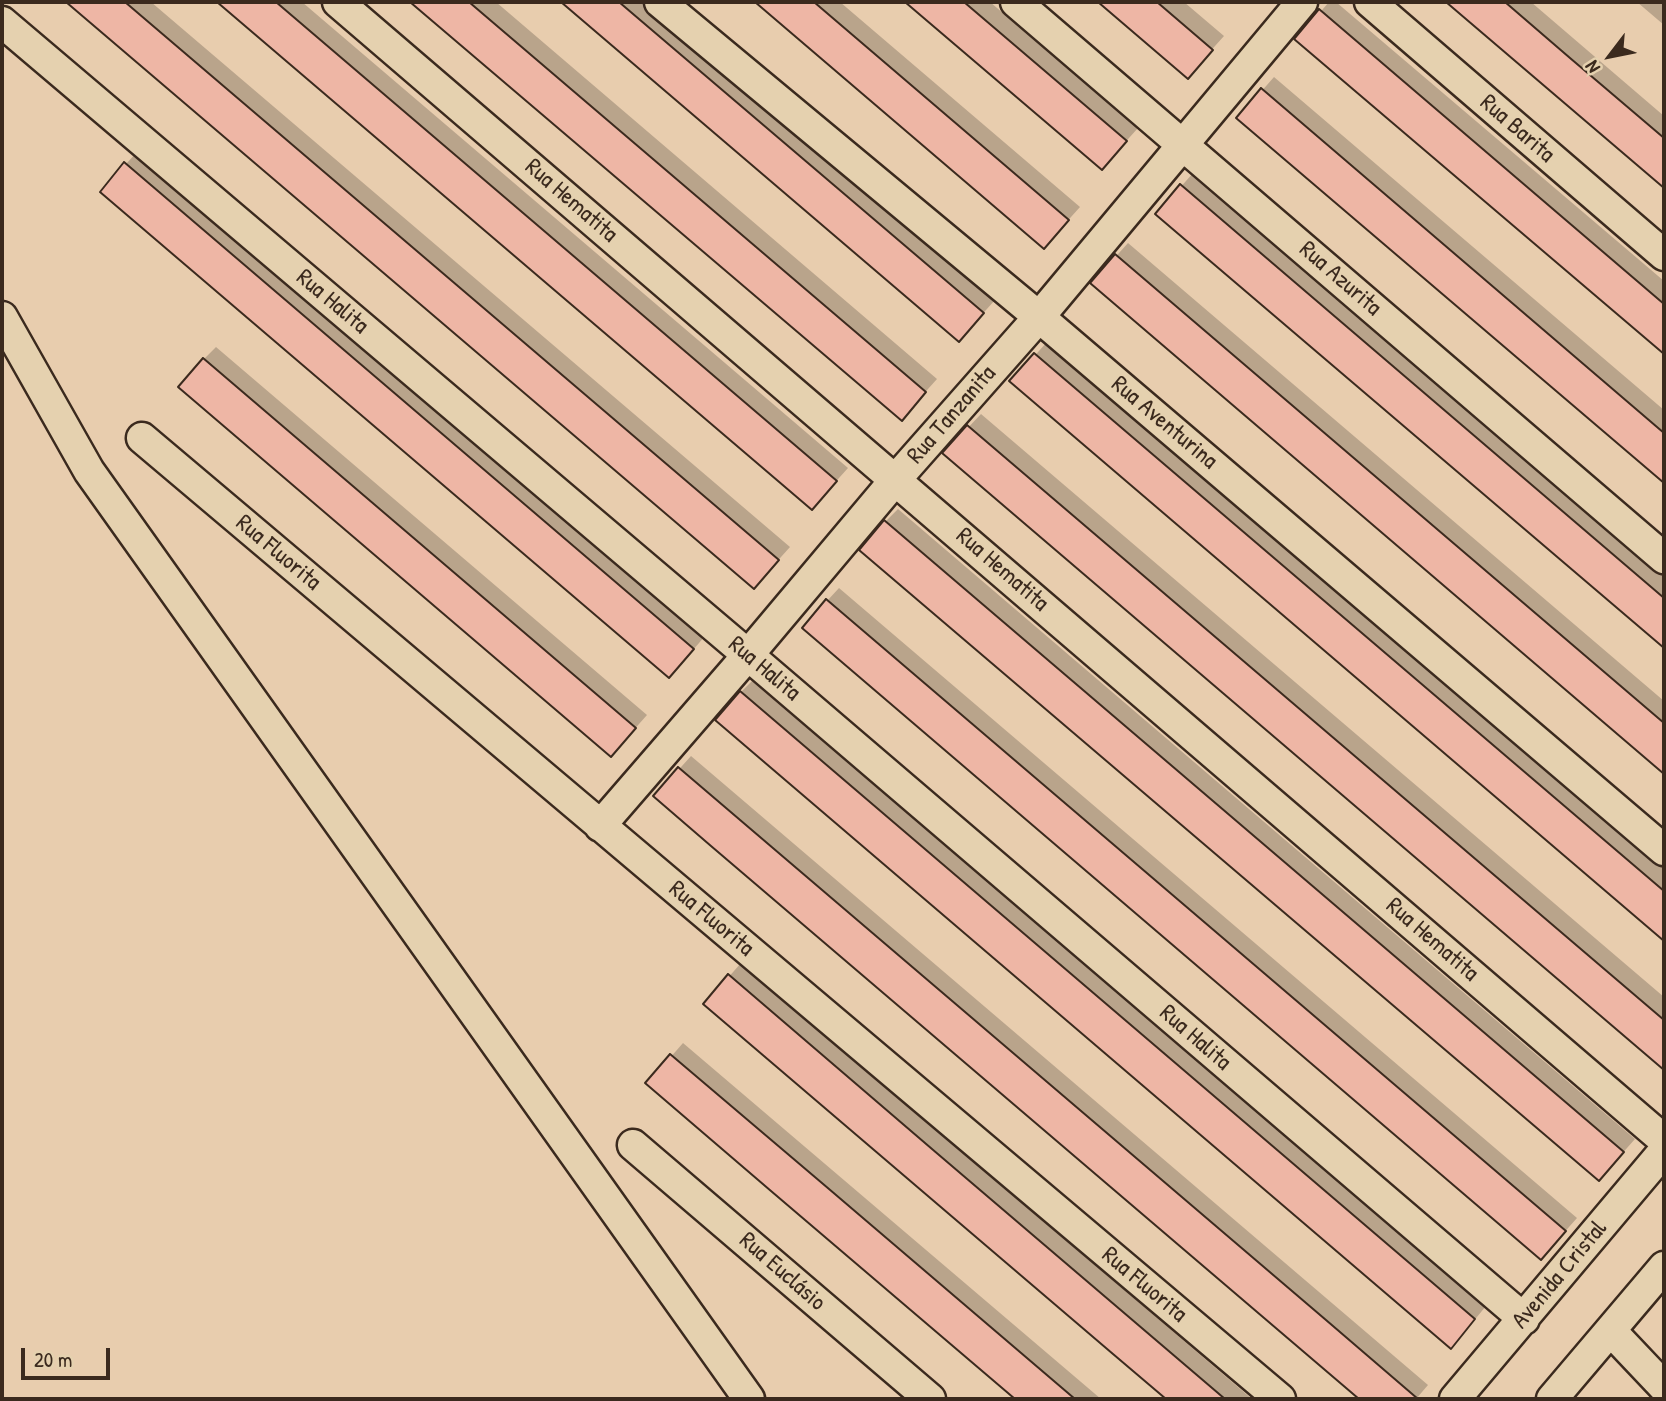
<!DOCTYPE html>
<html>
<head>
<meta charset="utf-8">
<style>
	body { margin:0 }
	#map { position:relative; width:1666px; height:1401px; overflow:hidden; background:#e8cdae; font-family:"Patrick Hand",sans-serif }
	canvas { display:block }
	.frame { position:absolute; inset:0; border:4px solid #3b2a1e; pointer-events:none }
	.north { position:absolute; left:1575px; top:21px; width:70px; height:70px; -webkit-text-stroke:5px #e5d1af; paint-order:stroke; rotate:238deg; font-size:19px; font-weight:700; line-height:28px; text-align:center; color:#3b2a1e }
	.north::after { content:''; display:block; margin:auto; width:24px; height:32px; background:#3b2a1e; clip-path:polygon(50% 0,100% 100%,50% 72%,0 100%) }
	.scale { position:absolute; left:21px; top:1348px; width:89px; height:32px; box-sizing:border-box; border:4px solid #3b2a1e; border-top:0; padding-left:9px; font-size:21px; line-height:24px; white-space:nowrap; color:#3b2a1e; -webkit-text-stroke:5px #e5d1af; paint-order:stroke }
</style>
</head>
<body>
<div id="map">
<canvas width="1666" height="1401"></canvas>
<div class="frame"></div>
<div class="north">N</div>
<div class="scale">20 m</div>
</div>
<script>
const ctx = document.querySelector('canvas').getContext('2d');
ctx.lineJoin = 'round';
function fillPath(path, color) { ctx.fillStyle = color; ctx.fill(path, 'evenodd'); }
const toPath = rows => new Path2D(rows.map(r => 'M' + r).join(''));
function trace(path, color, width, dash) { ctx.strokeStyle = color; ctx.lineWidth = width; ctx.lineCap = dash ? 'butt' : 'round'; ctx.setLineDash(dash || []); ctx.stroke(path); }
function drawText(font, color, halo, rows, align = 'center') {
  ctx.font = font + ' "Patrick Hand",sans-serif'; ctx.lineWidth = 5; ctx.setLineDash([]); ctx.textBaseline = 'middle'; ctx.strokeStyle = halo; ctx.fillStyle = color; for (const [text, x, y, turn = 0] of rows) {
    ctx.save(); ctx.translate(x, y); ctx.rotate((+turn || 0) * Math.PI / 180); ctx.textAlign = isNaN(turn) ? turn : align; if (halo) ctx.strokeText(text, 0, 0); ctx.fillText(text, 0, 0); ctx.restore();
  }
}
const shadow = toPath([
	[70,2,151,2,790,547,754,587],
	[219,2,302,2,848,468,812,508],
	[413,2,496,2,937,379,901,419],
	[563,2,646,2,995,300,959,340],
	[757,2,840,2,1080,207,1044,247],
	[907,2,990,2,1138,128,1102,168],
	[1101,2,1184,2,1224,36,1188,76],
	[1329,2,1336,2,1664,281,1664,352,1297,39],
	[1448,2,1531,2,1664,116,1664,186],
	[1637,2,1664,2,1664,25],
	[1274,77,1664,410,1664,481,1238,118],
	[138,151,705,636,681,664,126,164],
	[1193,173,1664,576,1664,646,1157,214],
	[1128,243,1664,701,1664,771,1092,283],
	[1047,342,1664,869,1664,939,1012,381],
	[216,347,647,715,623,742,204,359],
	[981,414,1664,997,1664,1068,944,453],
	[898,509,1635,1139,1611,1166,885,522],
	[839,588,1577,1218,1553,1245,827,601],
	[753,680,1486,1306,1463,1334,741,692],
	[691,756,1428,1385,1416,1399,1362,1399,655,796],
	[741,963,1252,1399,1169,1399,705,1004],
	[683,1043,1101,1399,1019,1399,648,1083]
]);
const building = toPath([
	[66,2,125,2,779,560,754,589,66,2],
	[217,2,276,2,837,481,812,510,217,2],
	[410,2,469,2,926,392,902,421,410,2],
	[561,2,619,2,984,313,959,342,561,2],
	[755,2,814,2,1069,220,1044,249,755,2],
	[905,2,964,2,1127,141,1102,170,905,2],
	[1098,2,1157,2,1213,50,1188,79,1098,2],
	[1446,2,1505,2,1570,58,1664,138,1664,188,1446,2],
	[1319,9,1664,304,1664,354,1294,39,1319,9],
	[1261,88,1664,433,1664,483,1236,118,1261,88],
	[124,162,694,649,669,678,100,192,124,162],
	[1180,184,1664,598,1664,648,1155,214,1180,184],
	[1115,254,1664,723,1664,774,1090,283,1115,254],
	[1034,353,1664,891,1664,941,1009,381,1034,353],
	[203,358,636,728,611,757,178,387,203,358],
	[967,425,1664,1020,1664,1070,942,453,967,425],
	[884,520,1624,1152,1599,1181,859,550,884,520],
	[826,599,1566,1231,1541,1260,802,628,826,599],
	[740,691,1475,1319,1451,1349,715,720,740,691],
	[678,767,1326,1320,1418,1399,1359,1399,711,846,653,796,678,767],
	[728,974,932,1149,1225,1399,1166,1399,1113,1354,703,1004,728,974],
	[670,1054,829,1189,1075,1399,1015,1399,771,1191,645,1083,670,1054]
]);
const minor = toPath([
	[338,2,1664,1140],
	[660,2,1039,317,1664,850],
	[1016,2,1664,558],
	[1370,2,1664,255],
	[2,22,748,655,1524,1319],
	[2,317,89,471,749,1399],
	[142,438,1280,1399],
	[600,826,748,655,896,479,1039,317,1302,2],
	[633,1145,930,1399],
	[1611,1331,1664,1387],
	[1455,1399,1664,1151],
	[1552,1399,1664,1267]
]);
const streetNames = [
	["Rua Barita",1517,129,41],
	["Rua Hematita",571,201,41],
	["Rua Azurita",1340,279,41],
	["Rua Halita",332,302,40],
	["Rua Tanzanita",952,415,-49],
	["Rua Aventurina",1164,423,40],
	["Rua Fluorita",278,553,40],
	["Rua Hematita",1002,570,41],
	["Rua Halita",764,669,40],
	["Rua Fluorita",711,919,40],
	["Rua Hematita",1432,940,41],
	["Rua Halita",1195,1038,41],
	["Rua Euclásio",782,1272,41],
	["Avenida Cristal",1560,1275,-50],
	["Rua Fluorita",1144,1285,40]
];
fillPath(shadow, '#0003');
fillPath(building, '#eeb6a5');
trace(building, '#3b2a1e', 2);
trace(minor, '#3b2a1e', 35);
trace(minor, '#e5d1af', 30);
drawText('24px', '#3b2a1e', '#e5d1af', streetNames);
</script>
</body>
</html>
